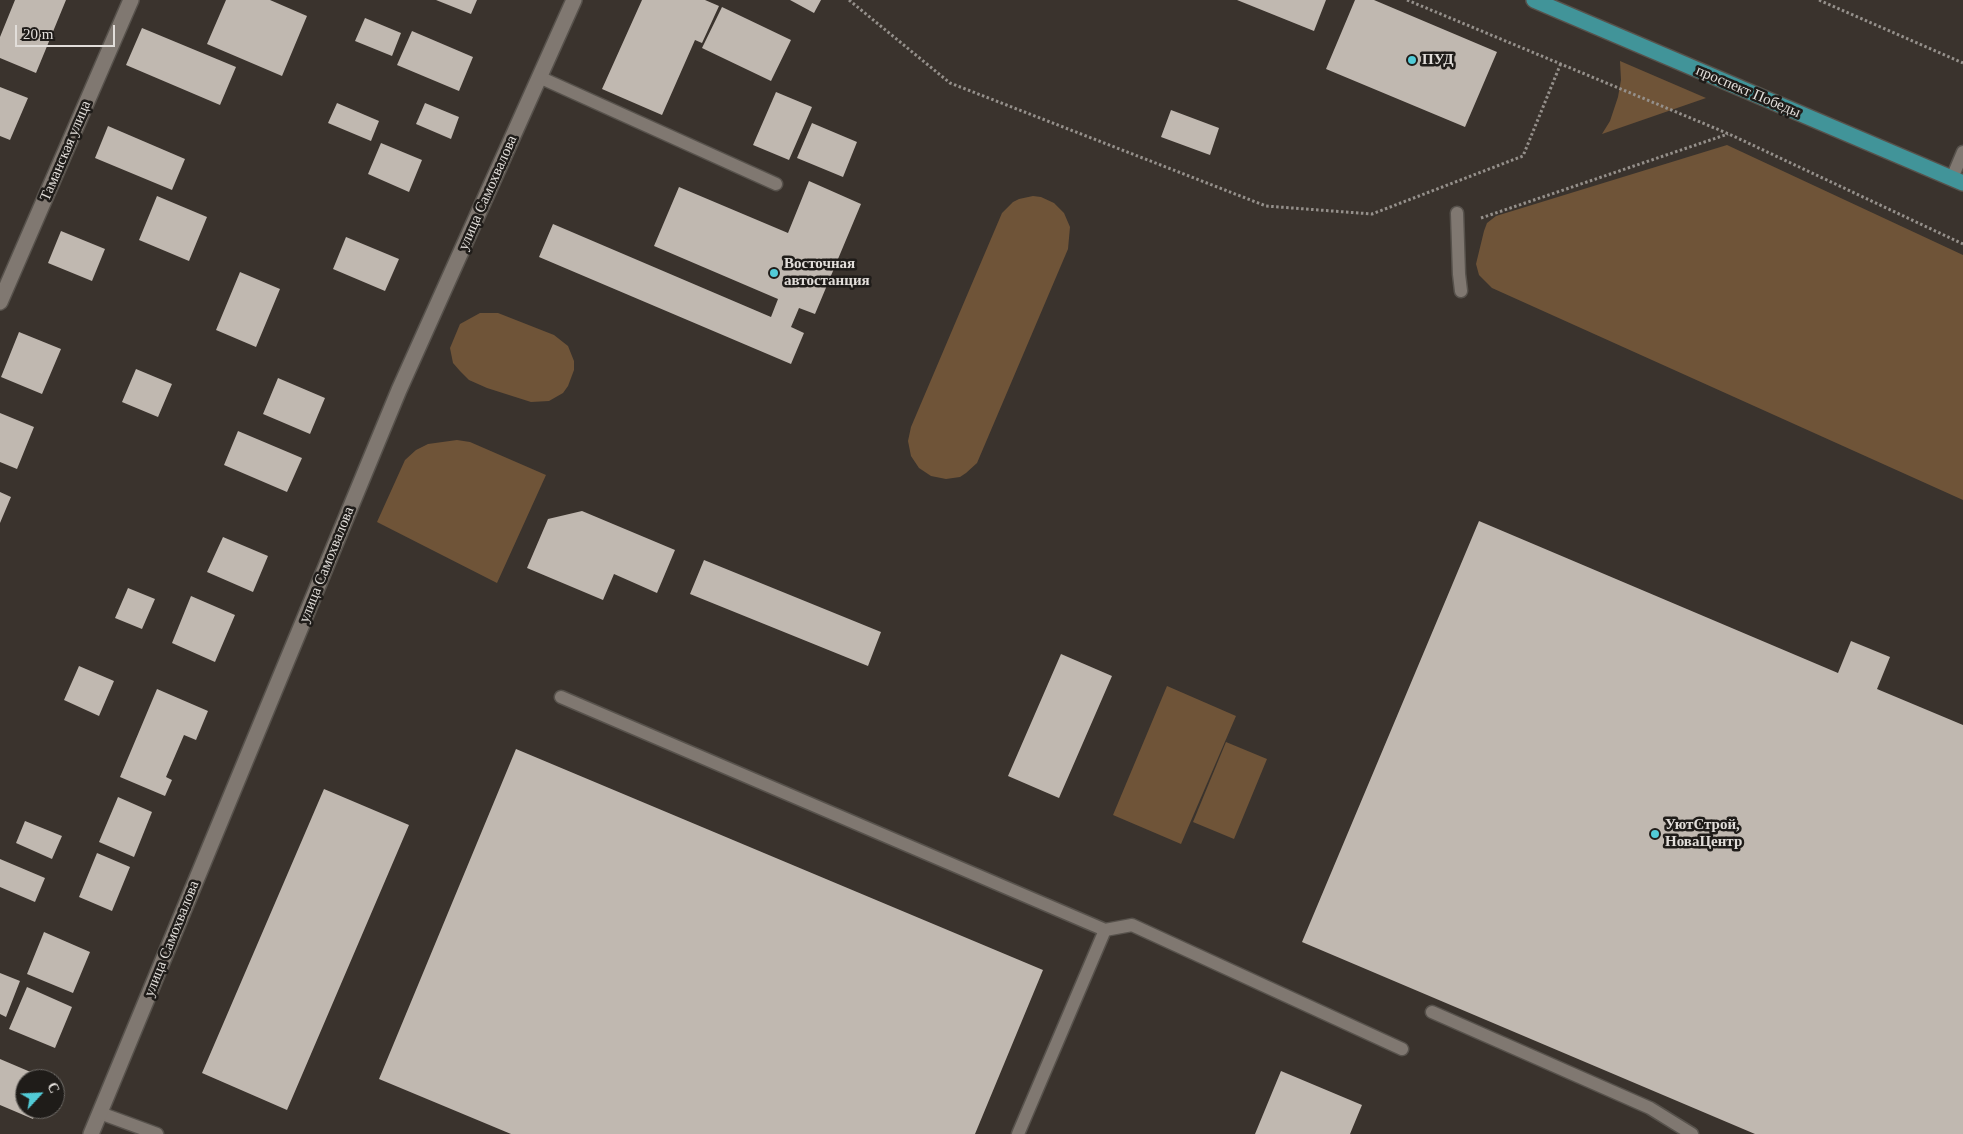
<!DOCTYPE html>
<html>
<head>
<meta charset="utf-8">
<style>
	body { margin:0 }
	#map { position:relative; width:1963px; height:1134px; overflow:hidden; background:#3a332d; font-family:Georgia,serif }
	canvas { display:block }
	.north { position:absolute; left:15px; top:1069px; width:50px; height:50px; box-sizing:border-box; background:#1f1c19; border:1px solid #6d6a66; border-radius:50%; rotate:65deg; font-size:14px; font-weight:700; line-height:20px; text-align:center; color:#e2deda }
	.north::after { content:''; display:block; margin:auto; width:18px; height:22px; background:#52cbd7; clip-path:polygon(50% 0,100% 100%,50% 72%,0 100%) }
	.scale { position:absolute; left:15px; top:25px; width:100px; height:22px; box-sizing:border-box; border:2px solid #e2deda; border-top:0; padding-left:6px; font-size:15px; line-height:18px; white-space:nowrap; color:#e2deda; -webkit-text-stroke:4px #1f1c19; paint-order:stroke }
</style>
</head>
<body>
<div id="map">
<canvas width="1963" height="1134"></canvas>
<div class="north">С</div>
<div class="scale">20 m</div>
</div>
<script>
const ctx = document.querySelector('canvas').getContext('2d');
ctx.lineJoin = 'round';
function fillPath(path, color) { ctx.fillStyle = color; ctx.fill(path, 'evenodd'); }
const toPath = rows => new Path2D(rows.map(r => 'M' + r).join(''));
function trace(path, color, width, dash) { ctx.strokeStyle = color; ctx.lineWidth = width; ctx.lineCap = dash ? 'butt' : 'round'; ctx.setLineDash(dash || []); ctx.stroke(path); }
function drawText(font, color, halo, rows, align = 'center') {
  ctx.font = font + ' Georgia,serif'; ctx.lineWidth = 5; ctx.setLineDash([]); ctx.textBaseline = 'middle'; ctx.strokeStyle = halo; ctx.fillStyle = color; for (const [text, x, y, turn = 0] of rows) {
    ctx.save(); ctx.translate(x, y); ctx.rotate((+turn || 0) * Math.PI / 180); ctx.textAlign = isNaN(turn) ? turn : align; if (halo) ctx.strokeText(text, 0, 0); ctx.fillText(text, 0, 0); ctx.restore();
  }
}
const green = toPath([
	[1620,61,1706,98,1602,134,1610,121,1618,97,1621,80],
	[1727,145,1963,255,1963,500,1492,288,1479,275,1476,264,1484,231,1487,223,1496,216],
	[1033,196,1041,197,1054,203,1064,213,1070,227,1068,249,977,463,966,473,960,477,946,479,931,476,919,468,911,456,908,441,911,427,1002,213,1013,202,1019,199],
	[480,313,498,313,554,335,568,346,574,361,574,370,568,386,563,393,549,401,531,402,487,388,469,380,460,371,453,363,450,348,460,324],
	[457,440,470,442,546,475,497,583,377,522,405,460,416,450,428,444],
	[1167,686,1236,716,1181,844,1113,815],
	[1226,742,1267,759,1234,839,1193,822]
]);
const building = toPath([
	[15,0,66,0,36,73,0,58,0,37],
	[226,0,270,0,307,16,282,76,207,44],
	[436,0,477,0,471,14],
	[642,0,705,0,719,6,702,43,695,40,662,115,602,89],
	[790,0,821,0,814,13],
	[1237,0,1326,0,1314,31],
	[1355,0,1374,0,1497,52,1465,127,1326,69],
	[722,7,791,40,771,81,702,48],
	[365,18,401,33,392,56,355,41],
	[142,28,236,67,220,105,126,65],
	[412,31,473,57,459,91,397,65],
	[0,87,28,98,10,140,0,136],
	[776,92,812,107,789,160,753,145],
	[337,103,379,121,371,141,328,123],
	[425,103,459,117,451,139,416,124],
	[1171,110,1219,128,1210,155,1161,137],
	[812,123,857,142,843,177,797,158],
	[108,126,185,159,172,190,95,158],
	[381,143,422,160,409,192,368,174],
	[809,181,861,204,815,314,799,308,791,327,804,333,791,364,539,257,553,224,771,317,778,299,654,246,679,187,788,233],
	[157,196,207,217,189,261,139,240],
	[61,231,105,249,92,281,48,263],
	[346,237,399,259,385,291,333,269],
	[240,272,280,289,256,347,216,330],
	[19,332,61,349,42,394,1,377],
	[136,369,172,384,158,417,122,402],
	[278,378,325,398,310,434,263,414],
	[0,413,34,427,17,469,0,462],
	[238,431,302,458,287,492,224,465],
	[0,492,11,497,0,523],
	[582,511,675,550,657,593,614,574,603,600,527,568,548,519],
	[1479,521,1838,673,1851,641,1890,657,1877,689,1963,725,1963,1134,1755,1134,1302,942],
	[223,537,268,556,253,592,207,572],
	[704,560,881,632,868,666,690,594],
	[128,588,155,599,142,629,115,618],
	[191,596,235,615,215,662,172,643],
	[1061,654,1112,676,1059,798,1008,776],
	[79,666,114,681,99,716,64,700],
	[157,689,208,711,196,740,184,735,166,777,172,780,165,796,120,777],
	[516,749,1043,970,975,1134,511,1134,379,1079],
	[324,789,409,825,287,1110,202,1073],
	[118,797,152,812,134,857,99,842],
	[25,821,62,836,52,859,16,843],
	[97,853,130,867,112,911,79,897],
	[0,859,45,878,35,902,0,887],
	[44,932,90,952,73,993,27,974],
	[0,973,20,981,6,1017,0,1014],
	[27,987,72,1007,55,1048,9,1029],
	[0,1059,47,1079,25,1079,25,1109,37,1109,33,1119,0,1105],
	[1281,1071,1362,1105,1350,1134,1255,1134]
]);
const path = toPath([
	[849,0,950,83,1266,206,1372,214,1523,156,1561,63],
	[1407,0,1729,134,1963,244],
	[1819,0,1963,63],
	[1481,218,1728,134]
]);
const lane = toPath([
	[539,77,776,184],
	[1952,178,1963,152],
	[1457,213,1459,274,1461,291],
	[561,697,1105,930,1132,925,1402,1049],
	[1432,1012,1650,1108,1692,1134],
	[100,1113,157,1134],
	[1018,1134,1105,930]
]);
const street = toPath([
	[0,302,131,0],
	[91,1134,399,390,574,0]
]);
const primary = toPath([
	[1534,0,1963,183]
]);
const markers = [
	[1412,60,5,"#52cbd7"],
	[774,273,5,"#52cbd7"],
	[1655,834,5,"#52cbd7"]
];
const poiNames = [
	["ПУД",1422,60],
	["Восточная",784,264],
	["автостанция",784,281],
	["УютСтрой,",1665,825],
	["НоваЦентр",1665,842]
];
const streetNames = [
	["проспект Победы",1748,92,23],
	["Таманская улица",66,151,-67],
	["улица Самохвалова",488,193,-66],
	["улица Самохвалова",327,565,-68],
	["улица Самохвалова",172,939,-68]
];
fillPath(green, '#6f5438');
fillPath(building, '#c0b8b0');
trace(lane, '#57524c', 15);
trace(street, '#57524c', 18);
trace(primary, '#57524c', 18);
trace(path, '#95908b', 3, [2.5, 2.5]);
trace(lane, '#807871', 12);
trace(street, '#807871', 15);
trace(primary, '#419499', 15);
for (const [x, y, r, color] of markers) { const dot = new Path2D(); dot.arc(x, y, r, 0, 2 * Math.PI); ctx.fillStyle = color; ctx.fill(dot); trace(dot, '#1f1c19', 2); }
drawText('bold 15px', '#e2deda', '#1f1c19', poiNames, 'left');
drawText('15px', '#e2deda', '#1f1c19', streetNames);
</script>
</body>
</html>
